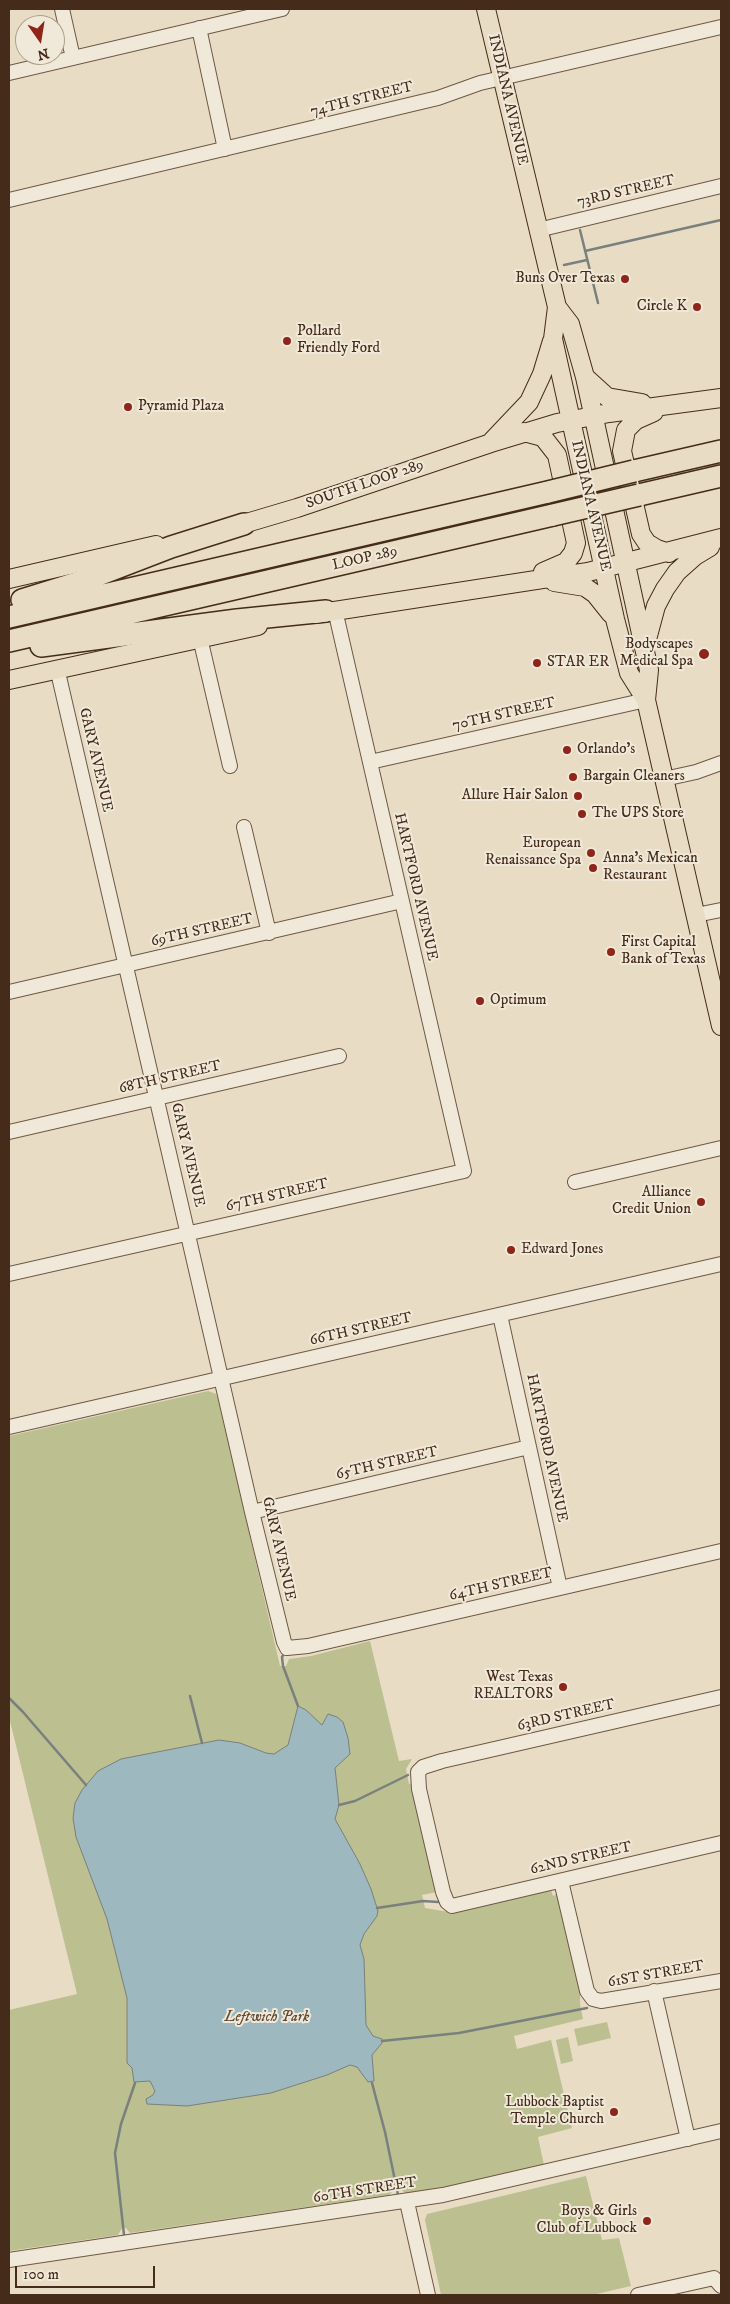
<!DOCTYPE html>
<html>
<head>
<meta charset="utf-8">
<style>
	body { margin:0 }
	#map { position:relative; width:730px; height:2304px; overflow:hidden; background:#e8ddc4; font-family:"IM FELL DW Pica",serif }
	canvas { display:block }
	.frame { position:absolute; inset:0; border:10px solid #452b1a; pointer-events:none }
	.north { position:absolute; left:15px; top:15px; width:50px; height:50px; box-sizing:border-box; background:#f0e9d9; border:1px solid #ac9d8d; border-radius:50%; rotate:167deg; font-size:14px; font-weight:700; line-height:20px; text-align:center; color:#452b1a }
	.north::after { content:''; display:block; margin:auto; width:18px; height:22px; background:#8f2418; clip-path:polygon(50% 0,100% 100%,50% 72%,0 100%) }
	.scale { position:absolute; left:15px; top:2266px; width:140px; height:22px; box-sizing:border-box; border:2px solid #452b1a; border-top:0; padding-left:6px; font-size:15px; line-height:18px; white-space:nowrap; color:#452b1a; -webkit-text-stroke:4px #f0e9d9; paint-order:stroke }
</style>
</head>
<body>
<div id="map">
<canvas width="730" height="2304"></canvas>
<div class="frame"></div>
<div class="north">N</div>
<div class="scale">100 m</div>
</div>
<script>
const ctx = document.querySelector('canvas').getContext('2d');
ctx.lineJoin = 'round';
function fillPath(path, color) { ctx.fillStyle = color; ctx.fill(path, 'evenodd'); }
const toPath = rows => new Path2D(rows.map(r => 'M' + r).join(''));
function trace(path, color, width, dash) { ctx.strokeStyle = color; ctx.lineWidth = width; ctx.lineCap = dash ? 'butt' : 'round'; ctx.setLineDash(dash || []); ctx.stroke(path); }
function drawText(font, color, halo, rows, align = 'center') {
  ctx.font = font + ' "IM FELL DW Pica",serif'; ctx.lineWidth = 4; ctx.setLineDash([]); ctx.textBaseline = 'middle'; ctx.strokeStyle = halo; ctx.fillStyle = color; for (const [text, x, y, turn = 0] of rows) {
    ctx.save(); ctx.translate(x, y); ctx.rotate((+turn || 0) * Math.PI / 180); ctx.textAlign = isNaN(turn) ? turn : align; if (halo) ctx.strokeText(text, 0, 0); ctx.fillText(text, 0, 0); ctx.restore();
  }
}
const green = toPath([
	[208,1391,216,1394,218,1399,280,1666,286,1666,289,1659,311,1656,370,1641,399,1761,412,1759,406,1769,409,1784,412,1783,437,1892,422,1895,425,1908,455,1913,548,1890,551,1890,553,1896,557,1894,580,1989,580,2004,583,2019,514,2036,517,2049,551,2040,572,2128,538,2137,544,2165,424,2193,405,2193,401,2189,393,2191,389,2195,130,2233,126,2228,122,2228,118,2235,9,2251,9,2010,77,1994,9,1717,9,1436],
	[607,2022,611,2038,578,2046,574,2029],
	[568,2037,573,2061,561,2064,556,2040],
	[586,2176,602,2240,619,2238,631,2286,592,2295,441,2295,425,2220,427,2214]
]);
const water = toPath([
	[298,1706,306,1710,322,1725,328,1714,337,1717,343,1722,348,1738,350,1754,335,1768,339,1805,335,1819,360,1864,371,1889,378,1911,377,1916,364,1934,360,1945,364,1959,366,2025,373,2036,382,2039,382,2043,372,2055,374,2081,368,2082,357,2067,350,2065,327,2075,271,2093,187,2106,147,2104,146,2099,153,2095,155,2091,150,2081,134,2082,132,2068,127,2063,127,1998,107,1919,76,1837,73,1818,75,1803,82,1790,98,1771,121,1759,219,1740,240,1743,266,1753,274,1754,288,1745,298,1706]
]);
const stream = toPath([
	[580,230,598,303],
	[585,251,721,220],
	[564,265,587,260],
	[285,1652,282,1657,283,1666,298,1706],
	[190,1696,202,1743],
	[9,1698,23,1712,86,1785],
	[339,1805,355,1801,408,1775],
	[377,1908,423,1901,438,1902],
	[382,2041,459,2033,587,2008],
	[372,2083,385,2132,398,2195],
	[124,2235,115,2153,121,2124,135,2083]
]);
const minor = toPath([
	[62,9,73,58],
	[199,28,225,149],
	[9,73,282,9],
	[9,200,438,98,480,83,721,27],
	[538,230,721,186],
	[200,638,230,766],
	[57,668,252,1512,284,1642,287,1648,308,1646,721,1551],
	[370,762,646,700],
	[664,779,696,772,721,763],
	[244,827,269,933],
	[696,915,721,910],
	[9,992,402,901],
	[9,1132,339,1056],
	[575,1182,721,1148],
	[9,1274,464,1171,335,610],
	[500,1315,560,1588],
	[9,1427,721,1264],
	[252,1512,529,1447],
	[721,1697,442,1761,423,1767,418,1772,419,1789,443,1892,447,1902,452,1906,721,1843],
	[561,1881,587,1991,593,1999,601,2001,721,1981],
	[654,1991,688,2139],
	[407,2202,428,2295],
	[9,2260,443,2195,721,2131],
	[638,2295,714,2278,721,2286]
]);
const major = toPath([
	[486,9,557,307,553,339,615,619,629,673,646,700],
	[557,307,570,324,585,377,649,670,646,700,721,1026],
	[585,377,607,397,642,403],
	[654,412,636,420,626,430,622,451,641,534,647,543,657,549,669,553],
	[524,432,543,437,557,455,576,543,573,553,566,562,543,572],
	[492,441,529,402,542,374,552,341],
	[233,527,297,508,491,443,557,423,609,413,721,398],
	[9,579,156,545],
	[554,582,585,587,595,594,611,614],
	[315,614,588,572,721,538],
	[645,647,656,606,665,589,677,572,695,556,710,547],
	[9,680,258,626]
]);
const highway = toPath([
	[634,471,721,451],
	[639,495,721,476],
	[22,600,80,582,171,547,244,524],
	[9,617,548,492],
	[9,641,553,515],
	[41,646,237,620,326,611]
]);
const highwayBridge = toPath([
	[548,492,634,471],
	[553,515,639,495]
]);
const markers = [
	[625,279,5,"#8f2418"],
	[697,307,5,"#8f2418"],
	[287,341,5,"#8f2418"],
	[128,407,5,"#8f2418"],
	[704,654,6,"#8f2418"],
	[537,663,5,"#8f2418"],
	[567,750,5,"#8f2418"],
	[573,777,5,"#8f2418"],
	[578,796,5,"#8f2418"],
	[582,814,5,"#8f2418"],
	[591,853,5,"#8f2418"],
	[593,868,5,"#8f2418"],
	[611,952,5,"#8f2418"],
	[480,1001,5,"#8f2418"],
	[701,1202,5,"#8f2418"],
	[511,1250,5,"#8f2418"],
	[563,1687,5,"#8f2418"],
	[614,2112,5,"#8f2418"],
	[647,2221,5,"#8f2418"]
];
const streetNames = [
	["74TH STREET",362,100,-14],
	["INDIANA AVENUE",507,100,77],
	["73RD STREET",626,192,-13],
	["SOUTH LOOP 289",365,485,-19],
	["INDIANA AVENUE",590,506,77],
	["LOOP 289",365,559,-13],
	["70TH STREET",504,715,-13],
	["GARY AVENUE",95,760,77],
	["HARTFORD AVENUE",415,887,77],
	["69TH STREET",202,931,-13],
	["68TH STREET",170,1078,-13],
	["GARY AVENUE",187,1155,77],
	["67TH STREET",277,1196,-13],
	["66TH STREET",361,1330,-13],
	["HARTFORD AVENUE",546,1448,78],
	["65TH STREET",387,1464,-13],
	["GARY AVENUE",278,1549,77],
	["64TH STREET",501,1585,-13],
	["63RD STREET",566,1716,-13],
	["62ND STREET",581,1859,-13],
	["61ST STREET",656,1975,-10],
	["60TH STREET",365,2191,-9]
];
const poiNames = [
	["Buns Over Texas",615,279,"right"],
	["Circle K",687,307,"right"],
	["Pollard",297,332],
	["Friendly Ford",297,349],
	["Pyramid Plaza",138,407],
	["Bodyscapes",693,645,"right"],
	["Medical Spa",693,662,"right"],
	["STAR ER",547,663],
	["Orlando's",577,750],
	["Bargain Cleaners",583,777],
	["Allure Hair Salon",568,796,"right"],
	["The UPS Store",592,814],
	["European",581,844,"right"],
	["Renaissance Spa",581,861,"right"],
	["Anna's Mexican",603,859],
	["Restaurant",603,876],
	["First Capital",621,943],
	["Bank of Texas",621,960],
	["Optimum",490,1001],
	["Alliance",691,1193,"right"],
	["Credit Union",691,1210,"right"],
	["Edward Jones",521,1250],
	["West Texas",553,1678,"right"],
	["REALTORS",553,1695,"right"],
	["Lubbock Baptist",604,2103,"right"],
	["Temple Church",604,2120,"right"],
	["Boys & Girls",637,2212,"right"],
	["Club of Lubbock",637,2229,"right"]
];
const parkNames = [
	["Leftwich Park",267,2018]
];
fillPath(green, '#bcbf90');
fillPath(water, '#9db8bf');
trace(water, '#7a807d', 1);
trace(stream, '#7a807d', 2.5);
trace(minor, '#6e5844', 16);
trace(major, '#452b1a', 20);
trace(highway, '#452b1a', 24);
trace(minor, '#f0e9d9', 14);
trace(major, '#e8ddc4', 18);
trace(highway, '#e8ddc4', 21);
trace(highwayBridge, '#452b1a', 24, []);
trace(highwayBridge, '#e8ddc4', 21);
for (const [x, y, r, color] of markers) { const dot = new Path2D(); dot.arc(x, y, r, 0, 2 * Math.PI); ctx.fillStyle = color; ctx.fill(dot); trace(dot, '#f0e9d9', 2); }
drawText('15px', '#452b1a', '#f0e9d9', streetNames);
drawText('15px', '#452b1a', '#f0e9d9', poiNames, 'left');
drawText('italic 15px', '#5d4932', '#f0e9d9', parkNames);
</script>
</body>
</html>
